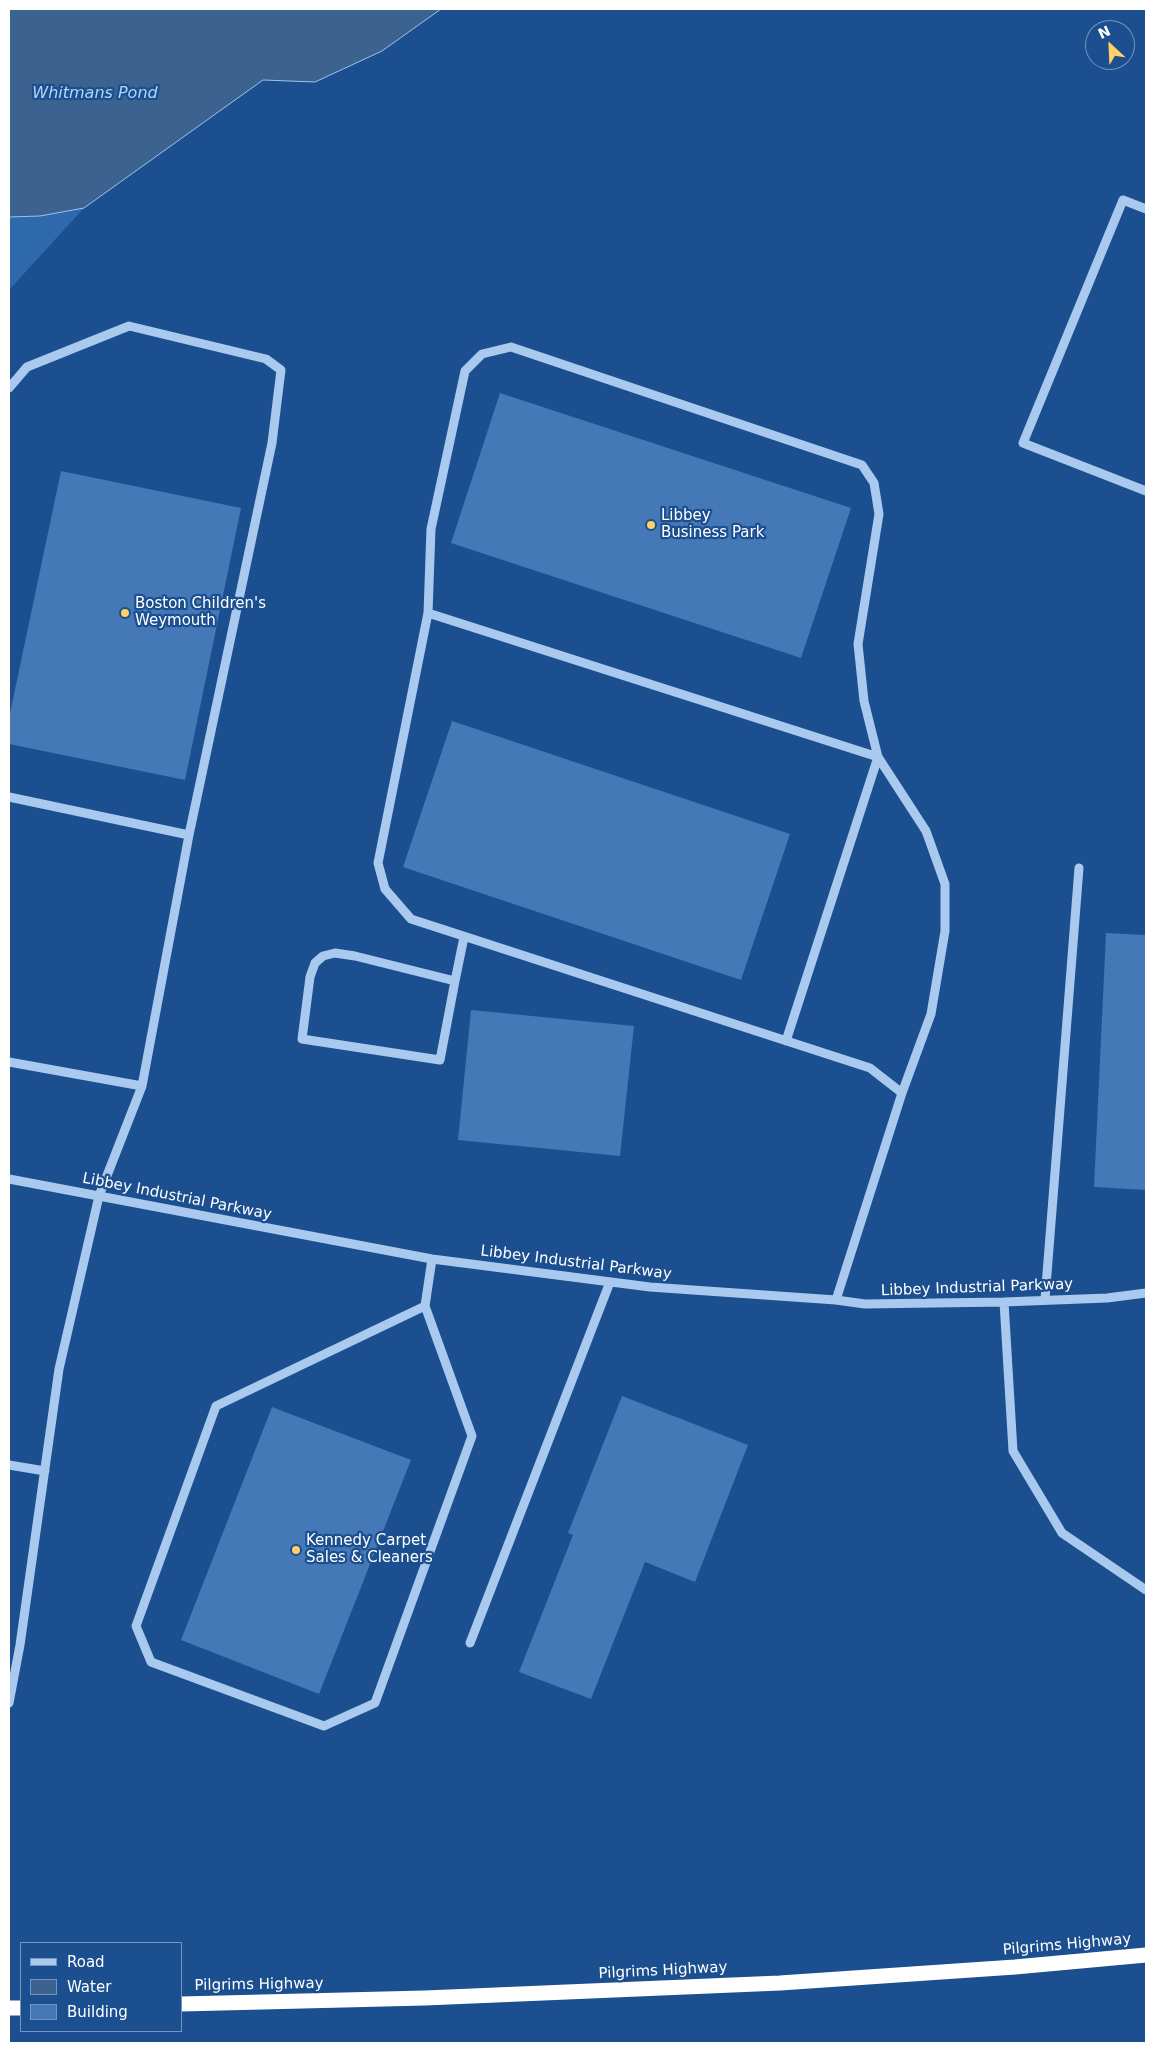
<!DOCTYPE html>
<html>
<head>
<meta charset="utf-8">
<style>
	body { margin:0 }
	#map { position:relative; width:1155px; height:2052px; overflow:hidden; background:#1b4f8f; font-family:"DejaVu Sans",sans-serif }
	canvas { display:block }
	.frame { position:absolute; inset:0; border:10px solid #fff; pointer-events:none }
	.legend { position:absolute; left:20px; top:1942px; width:162px; height:90px; box-sizing:border-box; background:#1b4f8f; border:1px solid #7695bc; margin:0; padding:6px 9px; list-style:none; font-size:15px; color:#fff }
	.legend li { display:flex; align-items:center; gap:10px; height:25px }
	.legend b { width:25px; border:1px solid #7695bc }
	.north { position:absolute; left:1085px; top:20px; width:50px; height:50px; box-sizing:border-box; background:#1b4f8f; border:1px solid #7695bc; border-radius:50%; rotate:335deg; font-size:14px; font-weight:700; line-height:20px; text-align:center; color:#fff }
	.north::after { content:''; display:block; margin:auto; width:18px; height:22px; background:#ffd166; clip-path:polygon(50% 0,100% 100%,50% 72%,0 100%) }
</style>
</head>
<body>
<div id="map">
<canvas width="1155" height="2052"></canvas>
<div class="frame"></div>
<ul class="legend">
<li><b style="height:6px;background:#a9c9ee"></b>Road</li>
<li><b style="height:14px;background:#3c6290"></b>Water</li>
<li><b style="height:14px;background:#4478b7"></b>Building</li>
</ul>
<div class="north">N</div>
</div>
<script>
const ctx = document.querySelector('canvas').getContext('2d');
ctx.lineJoin = 'round';
function fillPath(path, color) { ctx.fillStyle = color; ctx.fill(path, 'evenodd'); }
const toPath = rows => new Path2D(rows.map(r => 'M' + r).join(''));
function trace(path, color, width, dash) { ctx.strokeStyle = color; ctx.lineWidth = width; ctx.lineCap = dash ? 'butt' : 'round'; ctx.setLineDash(dash || []); ctx.stroke(path); }
function drawText(font, color, halo, rows, align = 'center') {
  ctx.font = font + ' "DejaVu Sans",sans-serif'; ctx.lineWidth = 4.5; ctx.setLineDash([]); ctx.textBaseline = 'middle'; ctx.strokeStyle = halo; ctx.fillStyle = color; for (const [text, x, y, turn = 0] of rows) {
    ctx.save(); ctx.translate(x, y); ctx.rotate((+turn || 0) * Math.PI / 180); ctx.textAlign = isNaN(turn) ? turn : align; if (halo) ctx.strokeText(text, 0, 0); ctx.fillText(text, 0, 0); ctx.restore();
  }
}
const green = toPath([
	[84,208,9,290,9,217,40,216]
]);
const water = toPath([
	[9,9,441,9,382,51,315,82,263,80,84,208,40,216,9,217,9,9]
]);
const building = toPath([
	[500,393,851,508,801,658,451,543],
	[61,471,241,508,185,780,9,744,9,718],
	[452,721,790,834,741,980,403,867],
	[1106,933,1146,935,1146,1190,1094,1187],
	[471,1010,634,1026,620,1156,458,1140],
	[622,1396,748,1445,695,1582,645,1562,591,1699,519,1672,573,1535,568,1533],
	[272,1407,411,1460,319,1694,181,1640]
]);
const minor = toPath([
	[1146,209,1123,200,1023,443,1146,491],
	[9,388,27,367,129,326,266,359,281,370,272,443,189,835,142,1086],
	[428,613,378,863,385,889,411,919,870,1068,902,1093],
	[9,797,189,835],
	[455,981,355,956,335,953,323,956,315,963,310,977,302,1039,440,1060,455,981,464,937],
	[786,1041,878,757],
	[9,1062,142,1086,99,1196,59,1369,20,1645,9,1703],
	[9,1179,432,1259,650,1287,836,1300,865,1304,1004,1302,1107,1298,1146,1293],
	[1045,1299,1079,868],
	[836,1300,902,1093,931,1014,945,931,945,884,926,831,878,757,864,701,858,644,879,514,874,483,862,465,511,347,482,354,465,371,431,529,428,613,878,757],
	[1004,1302,1013,1451,1062,1533,1146,1590],
	[425,1306,216,1406,136,1626,151,1662,324,1726,375,1703,472,1436,425,1306,432,1259],
	[9,1465,45,1471],
	[470,1643,610,1282]
]);
const highway = toPath([
	[181,2004,425,1998,780,1983,1015,1967,1146,1955],
	[9,2008,21,2008]
]);
const markers = [
	[651,525,5,"#ffd166"],
	[125,613,5,"#ffd166"],
	[296,1550,5,"#ffd166"]
];
const poiNames = [
	["Libbey",661,516],
	["Business Park",661,533],
	["Boston Children's",135,604],
	["Weymouth",135,621],
	["Kennedy Carpet",306,1541],
	["Sales & Cleaners",306,1558]
];
const streetNames = [
	["Libbey Industrial Parkway",177,1197,11],
	["Libbey Industrial Parkway",576,1263,7],
	["Libbey Industrial Parkway",977,1288,-2],
	["Pilgrims Highway",1067,1945,-5],
	["Pilgrims Highway",663,1971,-3],
	["Pilgrims Highway",259,1985,-1]
];
const waterNames = [
	["Whitmans Pond",95,94]
];
fillPath(green, '#2e69ad');
fillPath(water, '#3c6290');
trace(water, '#9cc4f0', 1);
fillPath(building, '#4478b7');
trace(minor, '#a9c9ee', 9);
trace(highway, '#fff', 15);
for (const [x, y, r, color] of markers) { const dot = new Path2D(); dot.arc(x, y, r, 0, 2 * Math.PI); ctx.fillStyle = color; ctx.fill(dot); trace(dot, '#1b4f8f', 2); }
drawText('15px', '#fff', '#1b4f8f', poiNames, 'left');
drawText('15px', '#fff', '#1b4f8f', streetNames);
drawText('italic 16px', '#b5d3f5', '#1b4f8f', waterNames);
</script>
</body>
</html>
